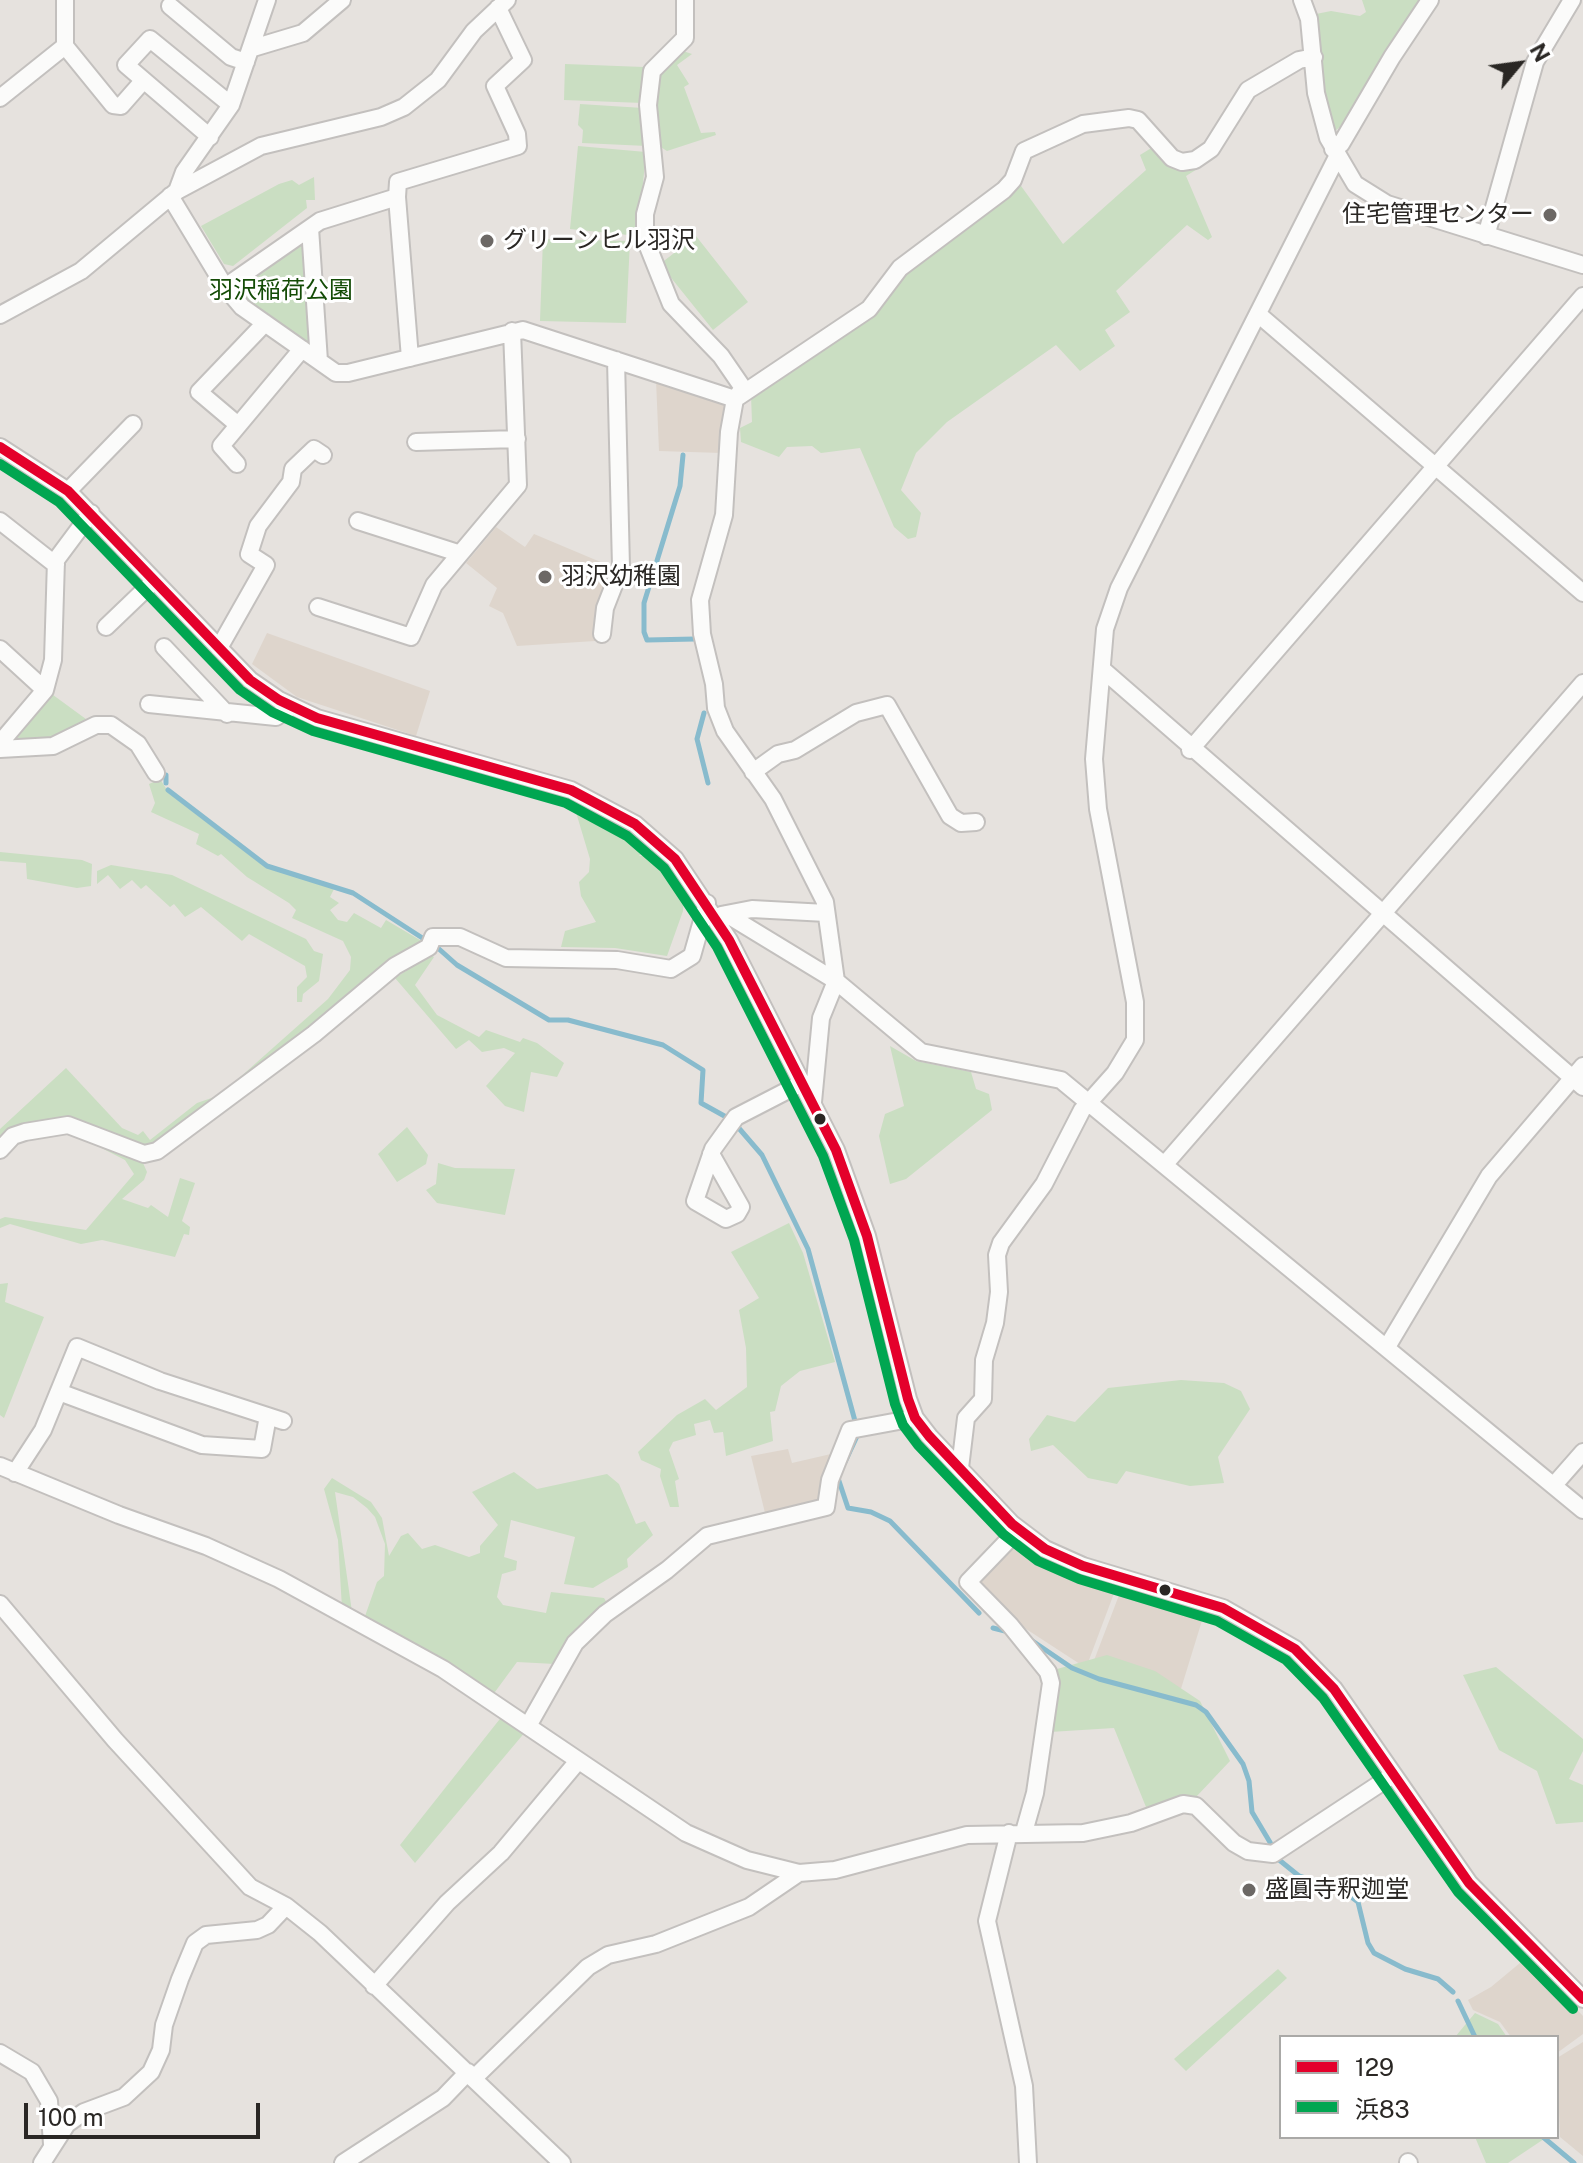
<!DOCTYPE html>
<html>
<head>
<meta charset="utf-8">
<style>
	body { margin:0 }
	#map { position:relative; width:1583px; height:2163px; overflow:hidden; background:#e6e2de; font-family:"Public Sans","Noto Sans JP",sans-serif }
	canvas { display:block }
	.legend { position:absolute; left:1279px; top:2035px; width:280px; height:104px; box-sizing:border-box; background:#fff; border:2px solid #aaa9a7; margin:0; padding:10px 14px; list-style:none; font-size:24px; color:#2a2724 }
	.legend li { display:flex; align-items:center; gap:16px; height:40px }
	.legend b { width:40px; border:2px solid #aaa9a7 }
	.north { position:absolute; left:1479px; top:24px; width:80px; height:80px; -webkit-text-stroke:6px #fff; paint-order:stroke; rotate:61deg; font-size:22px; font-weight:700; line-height:32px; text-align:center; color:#2a2724 }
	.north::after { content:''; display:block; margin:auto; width:28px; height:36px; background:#2a2724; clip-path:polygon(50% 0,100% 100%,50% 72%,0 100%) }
	.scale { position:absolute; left:24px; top:2103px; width:236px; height:36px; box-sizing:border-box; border:4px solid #2a2724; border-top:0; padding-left:10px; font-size:24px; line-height:28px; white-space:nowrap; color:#2a2724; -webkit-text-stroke:6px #fff; paint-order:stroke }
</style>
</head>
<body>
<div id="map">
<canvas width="1583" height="2163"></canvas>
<ul class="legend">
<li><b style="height:10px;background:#e4002b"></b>129</li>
<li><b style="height:10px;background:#00a651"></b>浜83</li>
</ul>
<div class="north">N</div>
<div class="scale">100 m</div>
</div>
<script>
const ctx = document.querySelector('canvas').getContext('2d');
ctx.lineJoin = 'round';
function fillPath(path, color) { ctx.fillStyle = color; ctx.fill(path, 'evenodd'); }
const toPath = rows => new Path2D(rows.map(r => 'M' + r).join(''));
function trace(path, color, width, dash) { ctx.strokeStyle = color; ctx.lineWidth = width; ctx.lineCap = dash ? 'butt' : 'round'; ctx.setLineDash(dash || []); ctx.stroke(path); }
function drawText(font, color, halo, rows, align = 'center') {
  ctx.font = font + ' "Public Sans","Noto Sans JP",sans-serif'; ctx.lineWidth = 6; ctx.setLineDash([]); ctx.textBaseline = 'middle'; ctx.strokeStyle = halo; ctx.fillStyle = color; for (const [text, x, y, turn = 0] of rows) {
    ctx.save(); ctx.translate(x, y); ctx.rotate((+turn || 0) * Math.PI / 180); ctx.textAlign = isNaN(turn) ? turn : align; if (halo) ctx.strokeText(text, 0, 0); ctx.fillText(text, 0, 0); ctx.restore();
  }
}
const built = toPath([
	[656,380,721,401,727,409,722,453,659,451],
	[496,527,525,547,534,534,610,566,599,604,595,641,517,646,503,613,489,606,497,588,466,563],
	[267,633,430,691,416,736,297,697,252,664],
	[788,1449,792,1463,831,1454,820,1504,766,1517,751,1456],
	[1018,1540,1042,1555,1116,1588,1086,1668,1020,1625,975,1584],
	[1121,1590,1204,1614,1180,1692,1093,1663],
	[1526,1958,1583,2016,1583,2034,1557,2053,1557,2037,1511,2037,1500,2022,1473,2010,1468,2000,1491,1987],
	[1583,2042,1583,2156,1560,2137,1557,2058]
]);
const green = toPath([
	[1362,0,1421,0,1340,127,1330,135,1311,15,1331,11,1360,16,1366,12],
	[683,51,692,54,677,65,689,84,684,87,701,133,715,132,716,135,667,151,659,146,651,102,662,62],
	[565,64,644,67,643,103,564,100],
	[580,104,643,108,647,146,582,143,583,130,578,125],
	[578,146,646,152,638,236,570,229],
	[1153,147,1169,160,1211,152,1215,158,1186,176,1212,237,1208,240,1187,225,1116,291,1130,312,1105,330,1115,346,1080,371,1056,345,947,422,916,453,901,490,921,513,916,537,908,539,894,527,860,448,821,453,812,446,787,447,779,457,741,442,740,428,752,422,751,395,1016,179,1063,244,1146,170,1140,155],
	[314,177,315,200,306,200,307,208,233,266,224,264,201,226,279,184,292,180,299,185],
	[308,236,313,349,231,289],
	[696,236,748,302,713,330,660,264],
	[543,239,630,241,626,323,540,321],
	[49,692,90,722,54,740,4,745],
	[160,779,169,793,265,867,334,889,330,897,339,903,330,910,338,920,347,922,354,913,381,928,386,920,425,943,208,1109,154,1143,145,1145,70,1117,12,1131,0,1144,0,1129,66,1068,122,1128,138,1135,143,1131,150,1140,197,1103,220,1095,328,999,350,970,351,957,343,941,292,918,296,910,289,903,247,877,221,854,218,856,196,844,199,834,151,812,155,803,149,784],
	[572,799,592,808,593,814,620,829,646,850,639,856,651,855,684,896,683,911,667,956,615,948,561,947,565,931,596,922,581,896,579,882,589,872,590,859],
	[0,852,82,860,92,864,91,886,77,888,27,879,26,863,0,861],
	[111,865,172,875,306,939,314,951,323,954,319,981,303,994,302,1002,297,1002,297,987,307,977,305,966,249,934,242,941,201,907,185,917,174,904,170,907,146,885,141,889,132,880,120,889,108,875,97,884,97,871],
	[431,955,434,957,415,985,437,1015,479,1037,486,1030,520,1042,523,1038,537,1043,564,1063,557,1077,531,1072,524,1112,505,1106,486,1086,515,1053,504,1048,482,1052,469,1040,456,1049,395,978],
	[890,1046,916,1061,971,1072,976,1089,989,1094,992,1110,906,1179,890,1184,879,1136,885,1114,904,1106],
	[407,1127,428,1155,426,1164,397,1182,378,1154],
	[68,1131,135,1155,143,1163,147,1172,144,1180,122,1199,148,1208,151,1205,168,1217,180,1178,195,1183,182,1221,190,1227,189,1235,184,1234,175,1257,102,1240,81,1244,10,1224,0,1228,0,1219,5,1217,86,1230,134,1174,125,1160],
	[438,1163,455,1168,515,1169,505,1215,437,1203,426,1190,436,1184],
	[789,1223,803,1253,835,1362,800,1371,781,1386,775,1411,770,1412,773,1441,726,1456,723,1432,714,1433,710,1420,694,1424,696,1435,673,1442,669,1450,679,1479,675,1481,679,1507,670,1507,660,1476,661,1469,641,1460,638,1452,677,1415,705,1399,716,1410,747,1387,746,1348,739,1310,759,1298,731,1252],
	[8,1283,5,1302,44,1317,4,1418,0,1415,0,1284],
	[1181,1380,1224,1383,1241,1391,1250,1409,1218,1457,1224,1483,1190,1486,1126,1471,1117,1484,1088,1478,1053,1445,1031,1451,1029,1439,1047,1415,1075,1422,1108,1388],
	[514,1472,537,1489,607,1474,619,1484,636,1524,645,1521,653,1535,627,1559,628,1567,593,1588,564,1584,575,1537,511,1520,504,1557,517,1561,516,1570,502,1574,497,1597,503,1605,546,1613,551,1592,604,1598,607,1603,555,1664,517,1662,492,1696,364,1619,377,1582,384,1576,385,1544,375,1517,367,1508,353,1497,335,1492,352,1612,342,1608,338,1540,324,1489,332,1478,371,1502,382,1518,389,1556,401,1536,408,1533,422,1549,435,1545,469,1557,480,1553,480,1546,498,1525,472,1492],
	[1107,1655,1155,1671,1200,1701,1230,1761,1196,1797,1146,1807,1114,1728,1050,1732,1057,1669],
	[1496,1667,1583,1739,1583,1751,1569,1779,1583,1785,1583,1822,1556,1824,1537,1771,1499,1750,1463,1675],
	[503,1715,526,1731,415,1863,400,1845],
	[1278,1969,1287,1978,1186,2071,1174,2059],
	[1475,2013,1498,2024,1507,2037,1455,2037],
	[1475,2137,1547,2137,1508,2163,1486,2163]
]);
const stream = toPath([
	[683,455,680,486,644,603,644,632,647,640,695,639],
	[704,713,697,739,708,783],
	[166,775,166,783],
	[168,790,267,866,353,893,427,941],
	[439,949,457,965,549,1020,568,1020,663,1045,703,1070,701,1103,728,1118],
	[737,1126,762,1155,808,1249,855,1421],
	[845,1462,858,1434],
	[838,1478,848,1508,871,1512,890,1521,979,1613],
	[993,1628,1005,1631],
	[1031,1640,1072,1668,1099,1679,1196,1705,1206,1712,1243,1764,1249,1781,1252,1812,1274,1849],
	[1278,1859,1299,1876,1342,1890,1358,1902,1368,1943,1374,1953,1405,1969,1438,1979,1453,1992],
	[1458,2001,1475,2037],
	[1543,2137,1574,2163]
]);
const minor = toPath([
	[685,0,685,38,652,71,648,105,655,177,645,214,645,239,671,304,721,356,743,388,735,399,729,432,724,515,700,600,702,634,714,684,716,708,725,731,773,799,825,902,836,981,821,1018,813,1102],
	[1302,0,1309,19,1316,93,1328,138,1355,184,1387,204,1583,265],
	[170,6,231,57,246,62],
	[65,46,65,0],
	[253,48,303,33,342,0],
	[0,98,65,46,113,105,121,106,143,81],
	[210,137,126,65,150,39,231,105],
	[1333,149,1341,144,1392,57,1430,0],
	[177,191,184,172,231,105,267,0],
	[170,196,225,287,242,307,336,373,348,373,523,330,735,399,869,309,900,268,1004,190,1013,180,1024,151,1083,124,1129,118,1138,120,1172,158,1182,162,1195,160,1211,149,1248,90,1299,60,1314,57],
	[397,197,398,182,518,146,517,134,495,86,523,60,498,8],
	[310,228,319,361],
	[1486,236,1535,62,1572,0],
	[225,287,320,221,397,197,410,358],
	[1258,314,1583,593],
	[0,315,81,271,177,191,261,146,381,117,404,107,438,80,474,31,507,0],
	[238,425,199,392,265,323],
	[416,442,517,439],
	[0,447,68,491,250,680,279,700,317,718,571,790,635,824,675,859,729,940,836,1150,867,1236,908,1399,915,1418,929,1436,1012,1524,1045,1549,1083,1566,1223,1608,1295,1649,1334,1689,1469,1883,1583,1999],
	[237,464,221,446,302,349],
	[68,491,133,424],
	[0,521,56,565],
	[358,521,458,553],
	[318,607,411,637,434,585,518,485,512,331],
	[106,627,154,581],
	[602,634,605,608,621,567,616,360],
	[164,647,227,714],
	[219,648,266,565,249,554,258,526,291,482,293,469,314,449,323,455],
	[0,649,45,690],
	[1102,669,1583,1087],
	[149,704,276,717,291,707],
	[0,743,45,690,53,660,56,560,91,513],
	[0,749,53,746,96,725,111,725,138,744,156,773],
	[1190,750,1583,296],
	[753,772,778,754,795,750,856,713,887,705,950,816,961,823,976,822],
	[726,914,836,981,921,1052,1061,1080,1583,1510],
	[721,915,752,909,826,913],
	[0,1150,13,1136,25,1132,68,1125,144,1154,157,1151,314,1034,395,966,429,947,433,937,460,937,506,958,617,960,671,969,692,956,707,903],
	[711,1154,741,1207,737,1214,726,1219,695,1201,713,1149,736,1117,802,1083],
	[1165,1164,1583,683],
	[1387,1347,1489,1176,1583,1066],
	[59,1392,202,1445,262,1449,268,1416],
	[0,1466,119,1515,206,1546,279,1579,443,1669,686,1833,747,1860,799,1873,835,1870,967,1835,1083,1833,1131,1823,1183,1804,1196,1806,1234,1843,1248,1851,1273,1854,1393,1775],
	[960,1468,966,1418,983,1399,984,1360,995,1323,999,1292,997,1255,1001,1243,1044,1184,1082,1110,1115,1073,1135,1040,1135,1002,1098,809,1094,759,1105,629,1119,588,1337,157],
	[15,1473,43,1430,77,1347,160,1381,283,1421],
	[1554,1485,1583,1452],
	[1018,1530,968,1582,1010,1625,1048,1672,1051,1683,1035,1793,1024,1832],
	[0,1604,115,1740,250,1887,286,1906,320,1933,562,2163],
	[528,1726,575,1643,605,1614,667,1570,707,1536,826,1507,830,1480,850,1430,915,1418],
	[1009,1833,987,1921,1024,2086,1028,2163],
	[374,1986,447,1903,501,1853,578,1761],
	[0,2053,32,2072,49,2101,52,2144],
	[474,2078,588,1967,608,1955,656,1944,749,1907,799,1873],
	[1408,2162,1409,2163],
	[42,2163,67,2124,84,2112,124,2097,151,2072,161,2050,164,2025,180,1979,195,1943,206,1935,257,1930,268,1925,286,1906],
	[343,2163,443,2098,468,2072]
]);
const bus1 = toPath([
	[0,447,68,491,250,680,279,700,317,718,571,790,635,824,675,859,729,940,836,1150,867,1236,908,1399,915,1418,929,1436,1012,1524,1045,1549,1083,1566,1223,1608,1295,1649,1334,1689,1469,1883,1583,1999]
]);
const bus2 = toPath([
	[0,464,59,502,240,690,272,712,313,731,566,803,627,836,664,868,717,947,823,1156,854,1240,895,1404,903,1425,918,1445,1003,1534,1038,1561,1079,1579,1217,1621,1286,1660,1323,1698,1458,1892,1573,2009]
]);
const markers = [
	[1550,215,8,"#6c6865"],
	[487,241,8,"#6c6865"],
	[545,577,8,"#6c6865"],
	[820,1119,7,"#2a2724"],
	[1165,1590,7,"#2a2724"],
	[1249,1890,8,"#6c6865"]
];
const poiNames = [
	["住宅管理センター",1534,215,"right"],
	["グリーンヒル羽沢",503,241],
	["羽沢幼稚園",561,577],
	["盛圓寺釈迦堂",1265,1890]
];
const parkNames = [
	["羽沢稲荷公園",281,291]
];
fillPath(built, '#ded5cc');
fillPath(green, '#cadec2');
trace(stream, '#88bbcd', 5);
trace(minor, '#c3c0be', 20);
trace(minor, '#fbfbfa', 16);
trace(bus1, '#e4002b', 10);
trace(bus2, '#00a651', 10);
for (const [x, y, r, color] of markers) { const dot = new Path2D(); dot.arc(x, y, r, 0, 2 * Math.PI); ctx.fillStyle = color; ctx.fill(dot); trace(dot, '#fff', 3); }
drawText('24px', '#2a2724', '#fff', poiNames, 'left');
drawText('24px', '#144c06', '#fff', parkNames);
</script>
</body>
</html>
